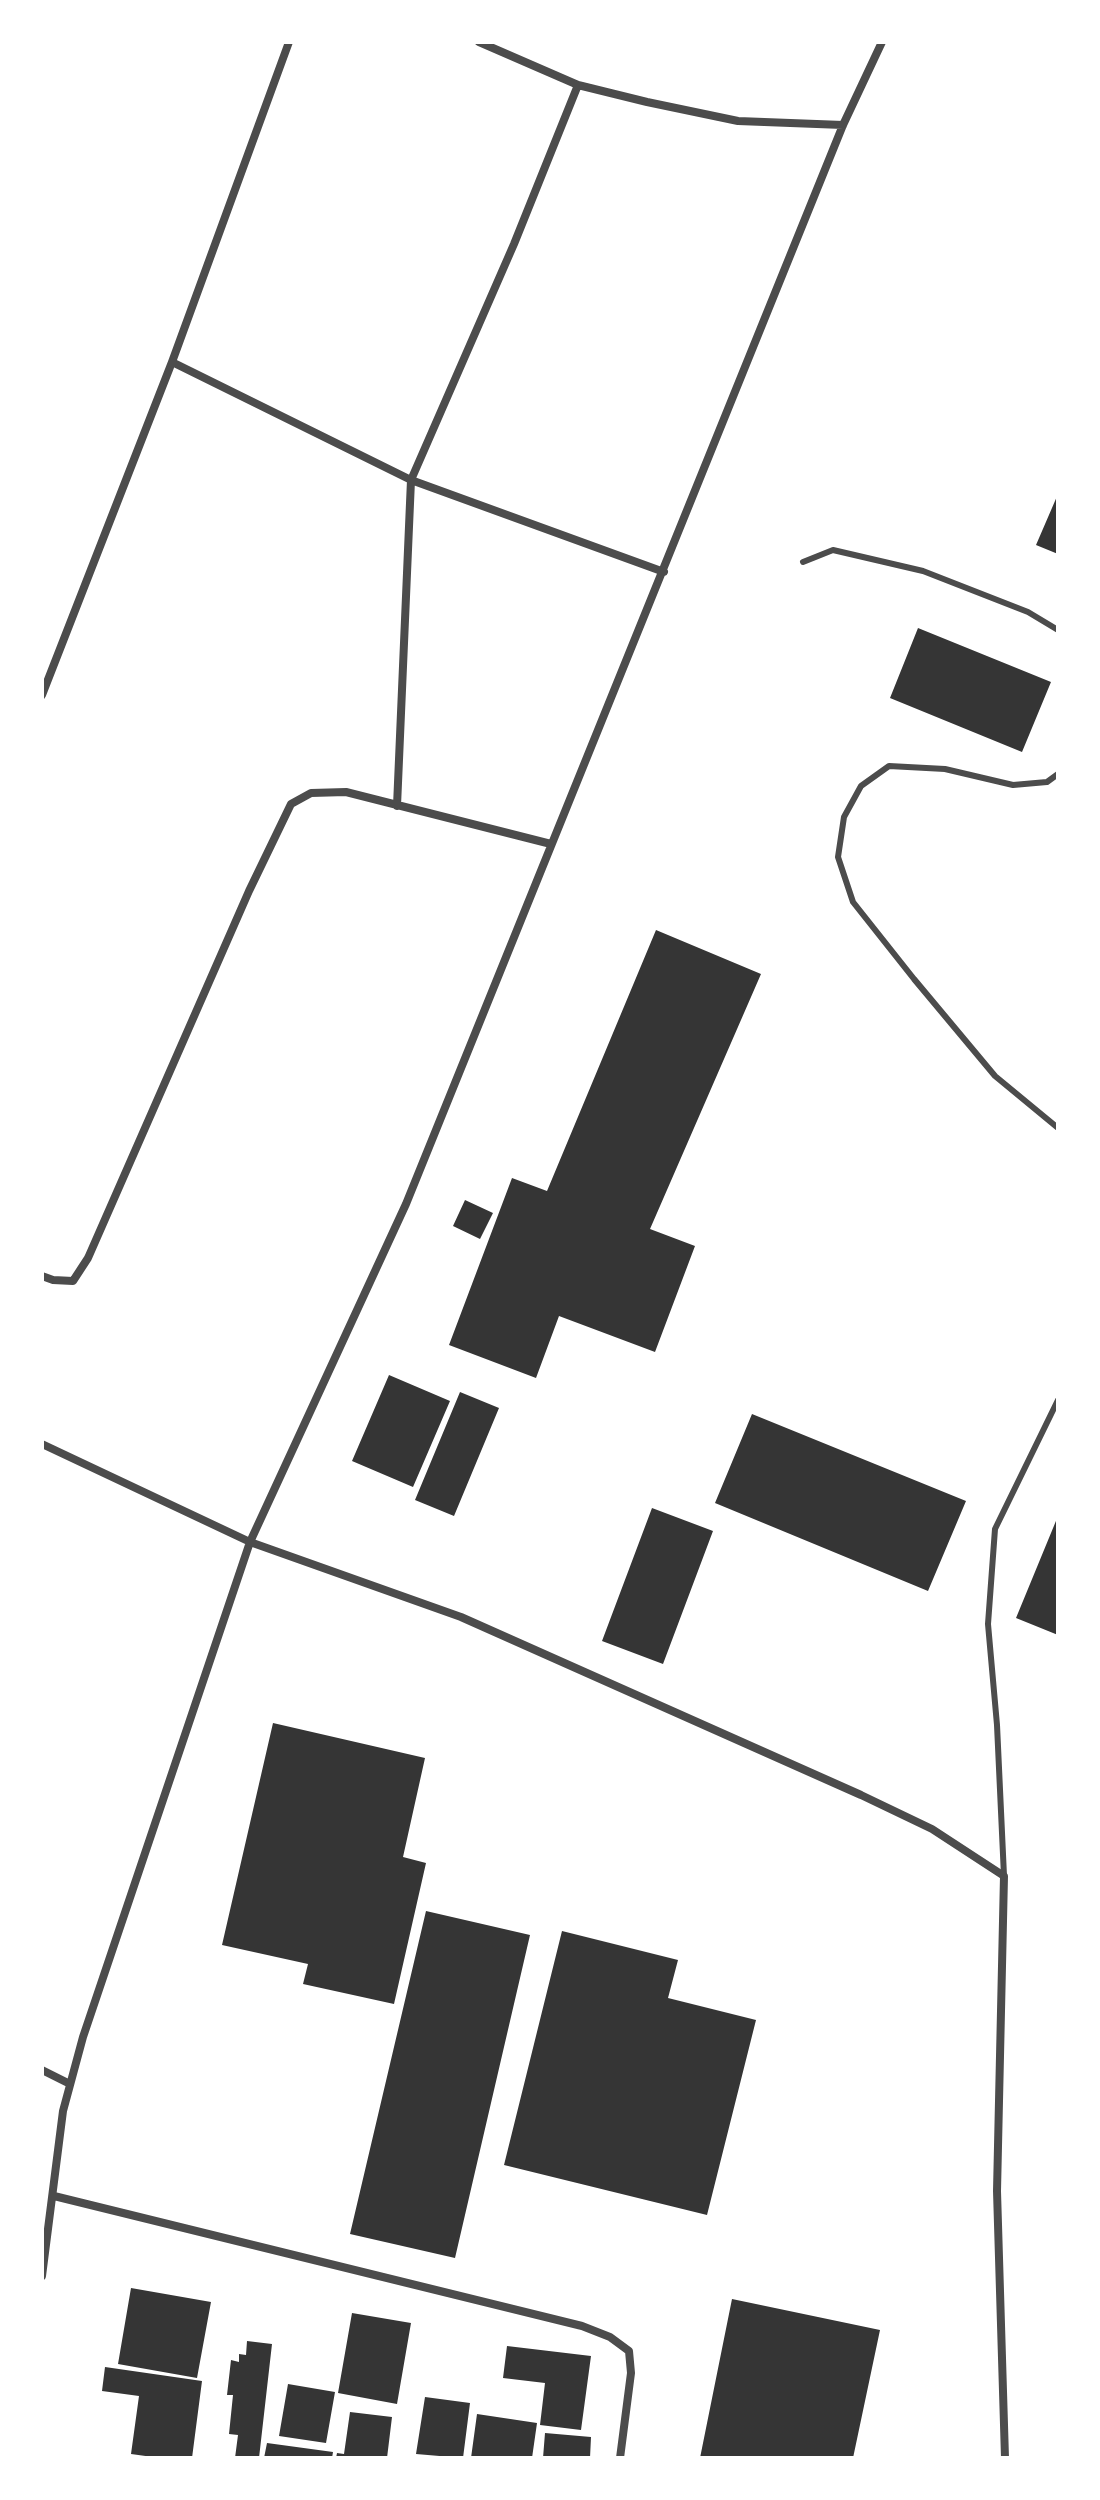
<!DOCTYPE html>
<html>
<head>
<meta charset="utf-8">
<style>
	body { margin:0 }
	#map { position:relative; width:1100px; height:2500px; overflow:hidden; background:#fff; font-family:Poppins,sans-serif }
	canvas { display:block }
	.frame { position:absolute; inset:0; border:44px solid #fff; pointer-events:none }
</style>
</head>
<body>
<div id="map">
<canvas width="1100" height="2500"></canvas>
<div class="frame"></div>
</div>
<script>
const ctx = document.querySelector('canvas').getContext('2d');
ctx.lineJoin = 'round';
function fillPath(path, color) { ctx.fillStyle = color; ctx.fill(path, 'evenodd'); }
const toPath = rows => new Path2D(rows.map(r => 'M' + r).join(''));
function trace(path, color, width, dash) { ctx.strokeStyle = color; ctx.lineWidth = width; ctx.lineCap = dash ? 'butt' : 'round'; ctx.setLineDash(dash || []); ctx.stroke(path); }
const building = toPath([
	[1058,494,1058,554,1036,545],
	[918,628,1051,682,1022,752,890,698],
	[656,930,761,974,650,1229,695,1246,655,1352,559,1316,536,1378,449,1345,512,1178,547,1191],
	[465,1200,493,1213,480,1239,453,1226],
	[389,1375,450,1401,413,1487,352,1461],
	[460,1392,499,1408,454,1516,415,1500],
	[752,1414,966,1501,928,1591,715,1503],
	[652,1508,713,1531,663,1664,602,1641],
	[1058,1516,1058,1635,1016,1618],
	[273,1723,425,1758,403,1857,426,1863,394,2004,303,1984,308,1964,222,1945],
	[426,1911,530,1935,455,2258,350,2234],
	[562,1931,678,1960,668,1998,756,2020,707,2215,504,2165],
	[131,2288,211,2302,197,2378,118,2364],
	[732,2299,880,2330,853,2458,700,2458],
	[352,2313,411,2323,397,2404,338,2393],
	[247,2341,272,2344,259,2458,235,2458,238,2435,229,2434,233,2395,227,2395,231,2360,239,2362,239,2354,246,2355],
	[507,2346,591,2356,581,2430,540,2425,545,2383,503,2378],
	[105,2367,202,2381,192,2458,160,2458,131,2454,139,2396,102,2391],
	[288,2384,335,2392,326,2443,279,2436],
	[425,2397,470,2403,463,2458,416,2454],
	[350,2412,392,2417,387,2458,336,2458,337,2453,344,2454],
	[477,2414,537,2423,532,2458,471,2458],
	[545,2433,591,2437,590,2458,543,2458],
	[267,2443,333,2452,332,2458,264,2458]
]);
const service = toPath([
	[803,562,833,550,923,571,1028,612,1058,630],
	[1058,774,1047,782,1013,785,945,769,889,766,861,786,844,817,838,857,853,902,914,979,995,1076,1058,1128],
	[1004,1876,997,1725,988,1624,995,1529,1058,1400]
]);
const minor = toPath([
	[479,42,578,85,647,102,738,121,843,125],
	[172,362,411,480,664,572],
	[42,695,172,362,289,42],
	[397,806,411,480,514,244,578,85],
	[42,1276,53,1280,73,1281,88,1258,249,891,291,804,311,793,346,792,551,844],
	[42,1444,250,1542,461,1617,861,1795,932,1829,1004,1876,997,2191,1005,2458],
	[42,2070,70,2084],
	[54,2196,582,2326,610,2337,629,2351,631,2373,620,2458],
	[42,2276,63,2111,83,2037,250,1542,406,1204,843,125,882,42]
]);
fillPath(building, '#353535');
trace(service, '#4c4c4c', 6);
trace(minor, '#4c4c4c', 8);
</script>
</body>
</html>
